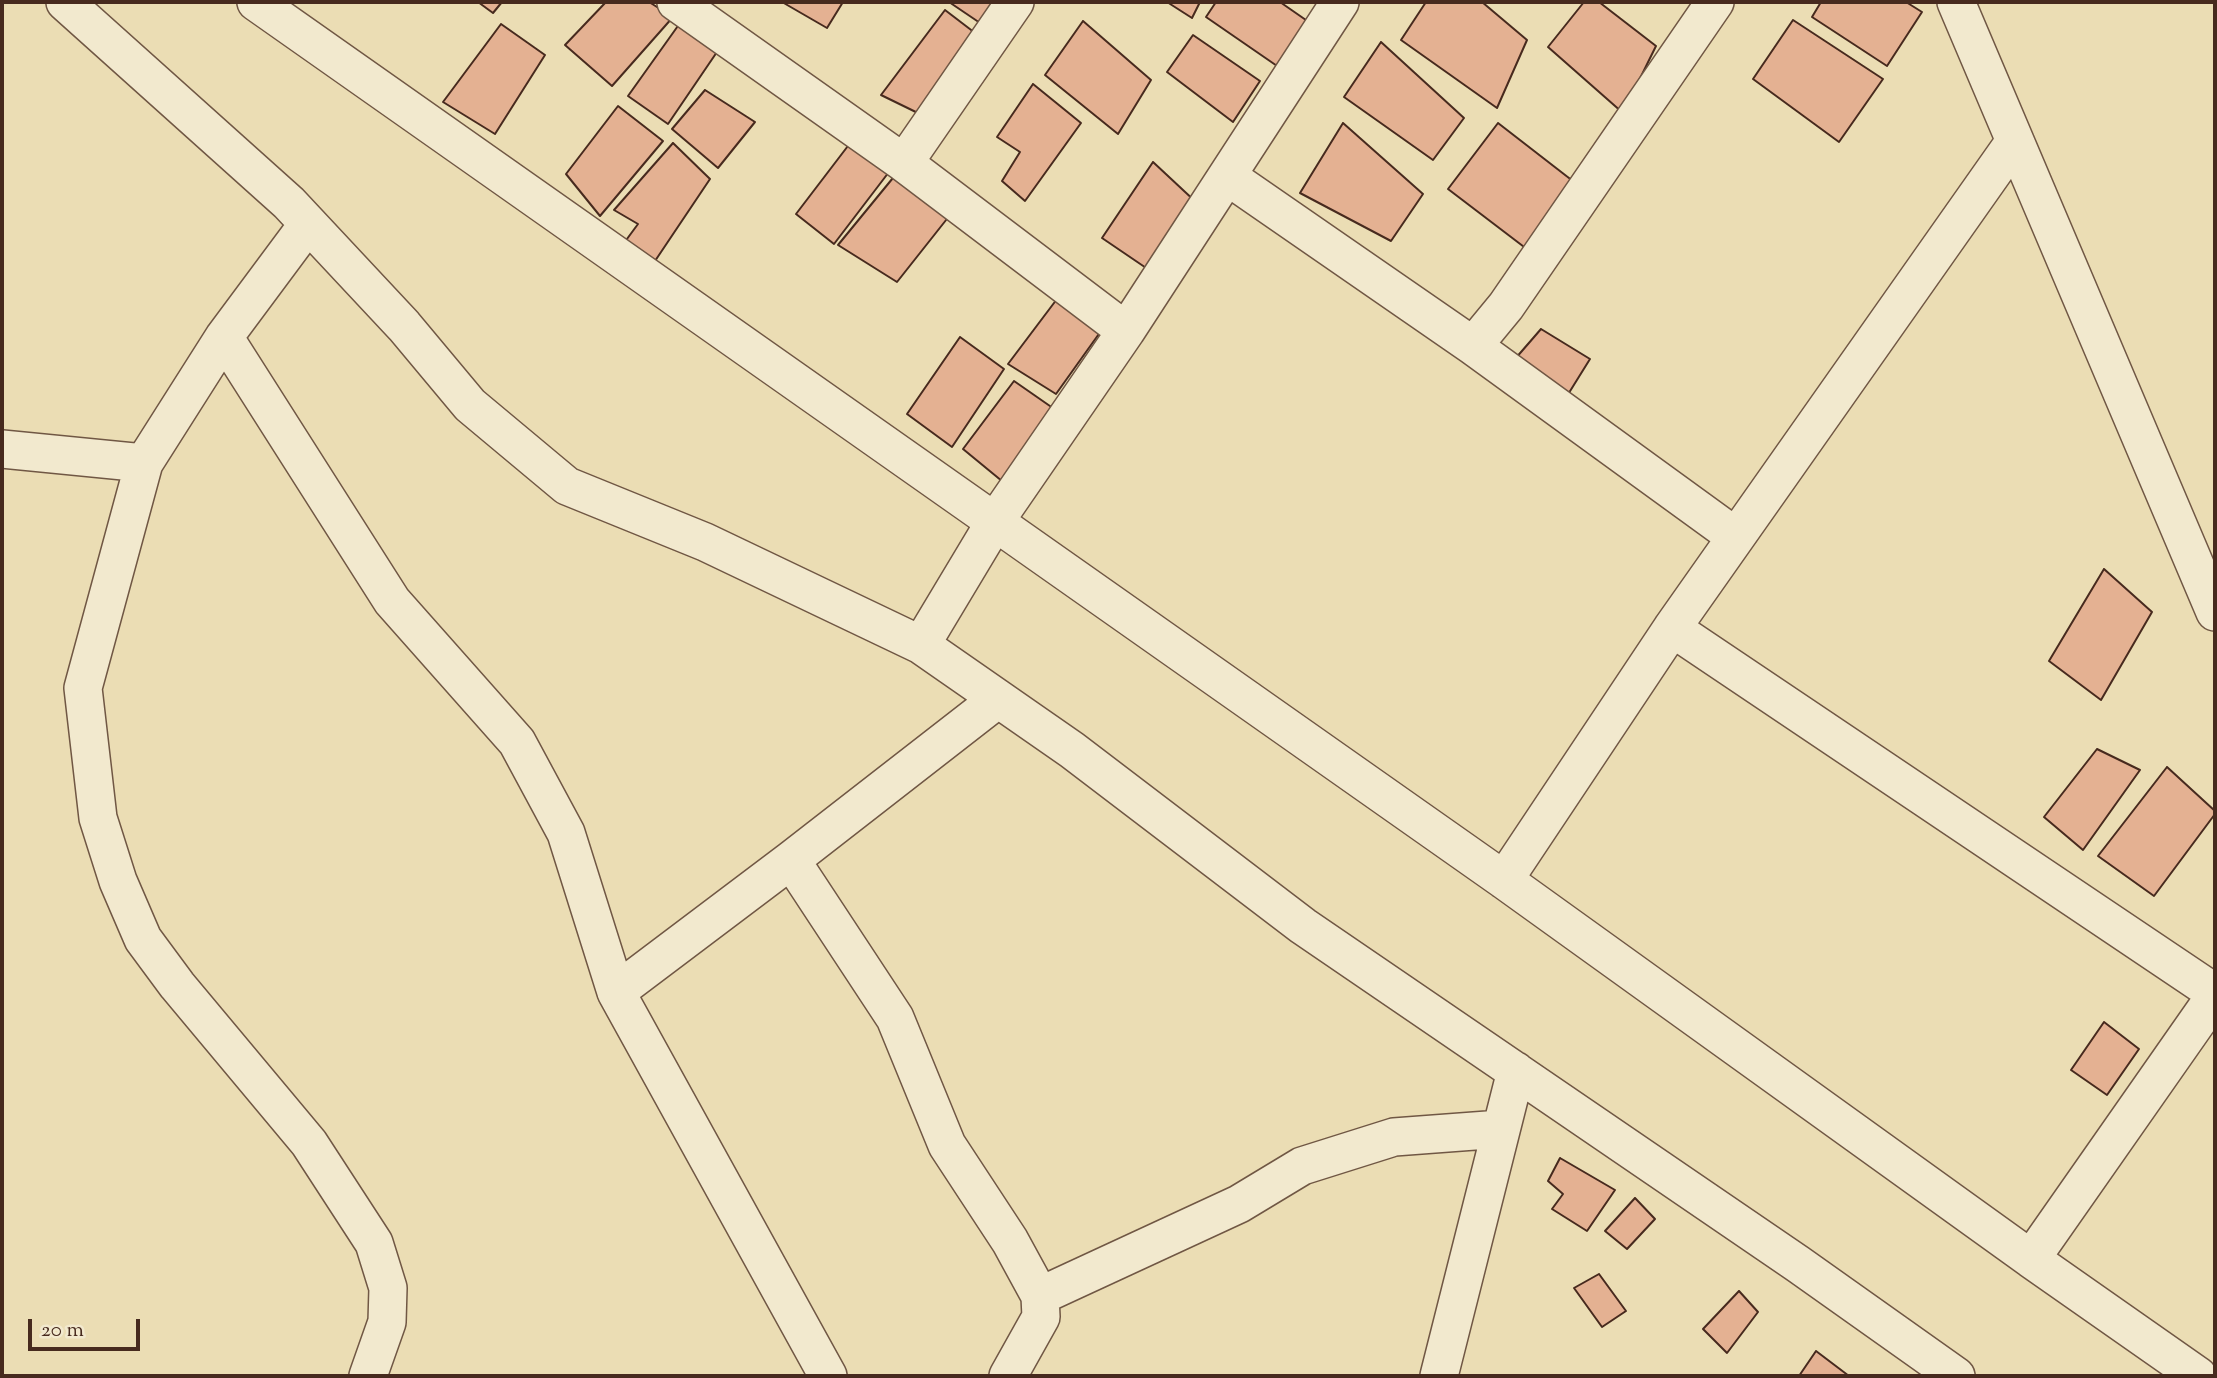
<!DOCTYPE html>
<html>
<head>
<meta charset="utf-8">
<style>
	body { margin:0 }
	#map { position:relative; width:2217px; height:1378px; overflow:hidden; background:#ebddb4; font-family:"Sorts Mill Goudy",serif }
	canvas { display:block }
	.frame { position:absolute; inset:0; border:4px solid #472a1e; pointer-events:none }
	.scale { position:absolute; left:28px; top:1319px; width:112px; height:32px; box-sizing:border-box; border:4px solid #472a1e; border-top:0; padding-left:9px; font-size:21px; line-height:24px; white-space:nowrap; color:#472a1e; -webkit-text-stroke:5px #f2e9ce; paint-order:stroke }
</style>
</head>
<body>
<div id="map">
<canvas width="2217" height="1378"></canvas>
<div class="frame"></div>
<div class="scale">20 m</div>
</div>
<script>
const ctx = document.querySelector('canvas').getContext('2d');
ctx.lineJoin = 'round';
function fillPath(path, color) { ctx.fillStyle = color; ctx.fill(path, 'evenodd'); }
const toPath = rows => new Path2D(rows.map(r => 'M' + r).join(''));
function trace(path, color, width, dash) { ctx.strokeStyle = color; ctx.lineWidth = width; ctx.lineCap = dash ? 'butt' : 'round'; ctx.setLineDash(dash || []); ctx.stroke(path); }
const building = toPath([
	[478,2,502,2,493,13,478,2],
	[606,2,649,2,673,17,612,86,565,45,606,2],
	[782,2,843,2,827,28,782,2],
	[949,2,1005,2,986,27,949,2],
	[1167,2,1200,2,1192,18,1167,2],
	[1216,2,1280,2,1316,27,1280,68,1206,17,1216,2],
	[1426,2,1482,2,1527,40,1497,108,1401,40,1426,2],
	[1584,2,1599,2,1656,46,1623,113,1548,47,1584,2],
	[1821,2,1906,2,1922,12,1887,66,1812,17,1821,2],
	[945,10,979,36,924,116,881,95,945,10],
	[685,16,719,49,668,124,628,96,685,16],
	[1793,20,1883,79,1839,142,1753,79,1793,20],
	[1083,21,1151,80,1118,134,1045,75,1083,21],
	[501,24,545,55,495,134,443,102,501,24],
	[1193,35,1260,81,1233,122,1167,72,1193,35],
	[1381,42,1464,118,1433,160,1344,97,1381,42],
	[1033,84,1081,123,1025,201,1002,181,1020,152,997,137,1033,84],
	[705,90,755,122,718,168,672,129,705,90],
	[618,106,663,141,600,216,566,174,618,106],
	[1343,123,1423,194,1391,241,1300,193,1343,123],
	[1498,123,1578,185,1532,253,1448,189,1498,123],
	[854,138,892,168,834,244,796,214,854,138],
	[673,143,710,179,655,261,624,243,638,224,614,210,673,143],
	[1153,162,1198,204,1155,274,1102,238,1153,162],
	[897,173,954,210,897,282,838,245,897,173],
	[1063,291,1106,324,1056,394,1008,364,1063,291],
	[1541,329,1590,359,1567,396,1515,359,1541,329],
	[960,337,1004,369,952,447,907,414,960,337],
	[1014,381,1060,413,1008,486,963,449,1014,381],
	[2104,569,2152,612,2101,700,2049,661,2104,569],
	[2097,749,2140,770,2083,850,2044,817,2097,749],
	[2167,767,2215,811,2215,814,2154,896,2098,856,2167,767],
	[2104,1022,2139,1049,2107,1095,2071,1070,2104,1022],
	[1560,1158,1615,1190,1587,1231,1552,1209,1563,1194,1548,1181,1560,1158],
	[1635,1198,1655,1219,1627,1249,1605,1231,1635,1198],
	[1599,1274,1626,1311,1602,1327,1574,1288,1599,1274],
	[1739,1291,1758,1312,1727,1353,1703,1329,1739,1291],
	[1816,1351,1849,1376,1799,1376,1816,1351]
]);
const street = toPath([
	[65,2,289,203,404,326,470,405,567,486,705,542,921,645,1072,750,1303,926,1798,1264,1956,1376],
	[256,2,1504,880,2031,1259],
	[676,2,904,163],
	[1015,2,904,163,1126,331],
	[1956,2,2215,612],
	[1227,176,1473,346,1736,537],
	[224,337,392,601,517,742,566,833,616,992],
	[1473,346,1506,306,1715,2],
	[2,449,144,463,224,337,308,224],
	[144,463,83,688,98,818,118,881,143,939,177,985,309,1143,374,1243,388,1288,387,1322,368,1376],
	[1672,628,2215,993],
	[921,645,996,520,1126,331,1340,2],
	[791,860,895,1018,947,1145,1010,1241,1040,1296,1041,1317,1008,1376],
	[1504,880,1672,628,2015,141],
	[1040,1296,1239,1204,1302,1166,1394,1137,1501,1129],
	[828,1376,616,992,791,860,998,699],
	[1439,1376,1516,1071],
	[2198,1376,2031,1259,2215,996]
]);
fillPath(building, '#e4b192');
trace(building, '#472a1e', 2);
trace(street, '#705744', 40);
trace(street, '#f2e9ce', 37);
</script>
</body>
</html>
